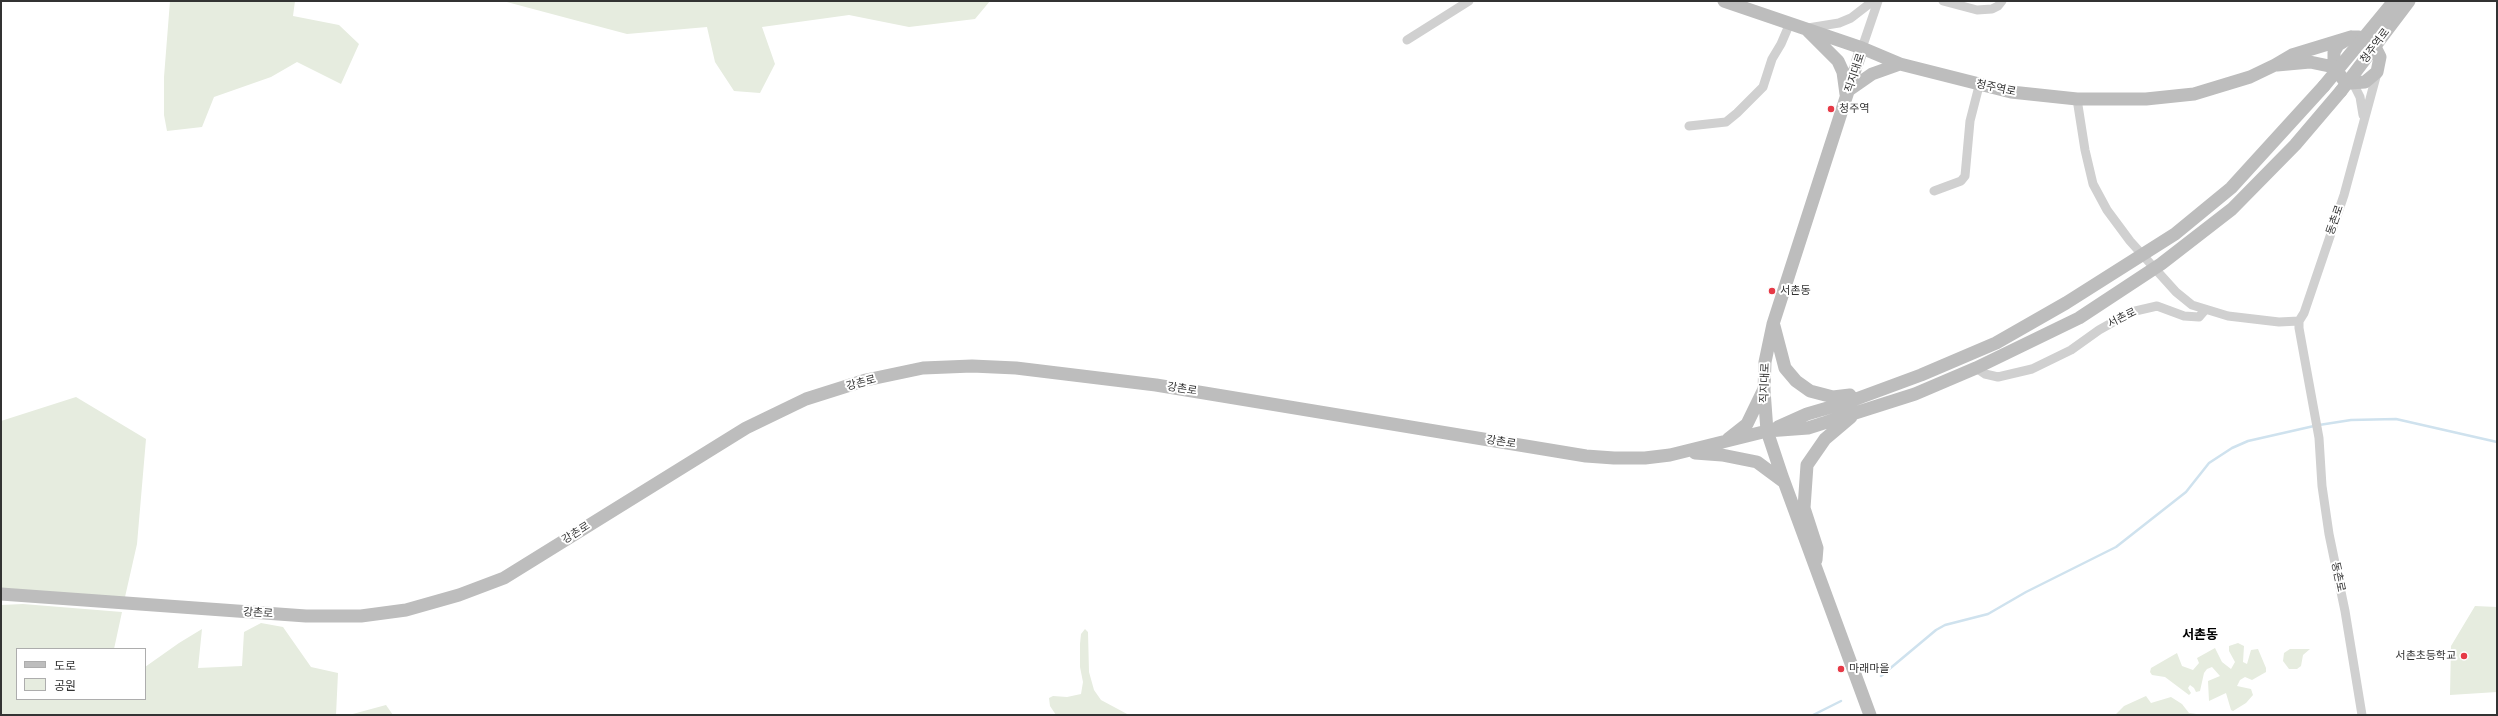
<!DOCTYPE html>
<html>
<head>
<meta charset="utf-8">
<style>
	body { margin:0 }
	#map { position:relative; width:2498px; height:716px; overflow:hidden; background:#fff; font-family:Figtree,"Noto Sans KR",sans-serif }
	canvas { display:block }
	.frame { position:absolute; inset:0; border:2px solid #333; pointer-events:none }
	.legend { position:absolute; left:16px; top:648px; width:130px; height:52px; box-sizing:border-box; background:#fff; border:1px solid #adadad; margin:0; padding:5px 7px; list-style:none; font-size:12px; color:#333 }
	.legend li { display:flex; align-items:center; gap:8px; height:20px }
	.legend b { width:20px; border:1px solid #adadad }
</style>
</head>
<body>
<div id="map">
<canvas width="2498" height="716"></canvas>
<div class="frame"></div>
<ul class="legend">
<li><b style="height:5px;background:#bdbdbd"></b>도로</li>
<li><b style="height:11px;background:#e6ecdf"></b>공원</li>
</ul>
</div>
<script>
const ctx = document.querySelector('canvas').getContext('2d');
ctx.lineJoin = 'round';
function fillPath(path, color) { ctx.fillStyle = color; ctx.fill(path, 'evenodd'); }
const toPath = rows => new Path2D(rows.map(r => 'M' + r).join(''));
function trace(path, color, width, dash) { ctx.strokeStyle = color; ctx.lineWidth = width; ctx.lineCap = dash ? 'butt' : 'round'; ctx.setLineDash(dash || []); ctx.stroke(path); }
function drawText(font, color, halo, rows, align = 'center') {
  ctx.font = font + ' Figtree,"Noto Sans KR",sans-serif'; ctx.lineWidth = 4; ctx.setLineDash([]); ctx.textBaseline = 'middle'; ctx.strokeStyle = halo; ctx.fillStyle = color; for (const [text, x, y, turn = 0] of rows) {
    ctx.save(); ctx.translate(x, y); ctx.rotate((+turn || 0) * Math.PI / 180); ctx.textAlign = isNaN(turn) ? turn : align; if (halo) ctx.strokeText(text, 0, 0); ctx.fillText(text, 0, 0); ctx.restore();
  }
}
const green = toPath([
	[170,1,295,1,293,16,339,25,359,44,341,84,297,62,271,77,214,97,202,127,167,131,164,115,164,77],
	[503,1,990,1,975,19,909,27,849,15,762,27,775,64,760,93,734,91,715,62,707,27,627,34],
	[76,397,146,439,137,544,125,597,1,589,1,421],
	[23,604,122,612,114,649,17,649,17,699,145,699,145,667,179,643,202,629,198,668,242,666,244,632,261,623,283,627,311,667,338,673,336,715,1,715,1,605],
	[2475,606,2497,607,2497,692,2450,695,2451,646],
	[1085,629,1088,632,1089,672,1094,690,1101,700,1129,715,1056,715,1050,706,1049,698,1053,696,1067,697,1081,694,1083,682,1080,667,1080,644,1081,634],
	[2238,643,2244,646,2243,662,2247,664,2251,650,2258,649,2266,668,2266,672,2252,680,2245,677,2240,680,2237,686,2251,689,2253,695,2246,703,2233,711,2231,710,2226,693,2209,701,2208,681,2220,676,2212,667,2207,669,2204,673,2200,691,2196,692,2194,688,2190,685,2188,688,2191,693,2189,695,2165,677,2152,675,2150,672,2151,668,2177,653,2182,666,2193,670,2199,663,2197,658,2215,648,2222,662,2231,669,2235,662,2229,651,2229,646],
	[2290,649,2310,649,2303,655,2301,666,2297,669,2289,669,2283,661,2284,653],
	[2146,696,2151,703,2171,697,2182,704,2189,713,2204,715,2115,715,2124,706],
	[386,705,393,715,349,715]
]);
const stream = toPath([
	[2319,425,2351,420,2396,419,2497,442],
	[1881,676,1936,630,1945,625,1988,614,2026,592,2116,547,2186,492,2209,463,2232,448,2248,441,2314,426],
	[1813,715,1841,701]
]);
const street = toPath([
	[1943,1,1977,10,1992,9,1998,6,2002,1],
	[1808,28,1839,23,1851,18,1873,1],
	[1407,40,1469,1],
	[1862,48,1878,1],
	[2353,83,2360,97,2363,115],
	[2077,99,2085,150,2093,184,2107,210,2130,241,2176,292,2192,305,2228,316,2279,322,2299,321],
	[1689,126,1726,122,1737,113,1763,87,1772,59,1781,44,1790,23],
	[1934,191,1961,181,1965,176,1970,121,1979,86],
	[2299,321,2299,328,2319,438,2322,486,2329,534,2345,611,2362,715],
	[2299,321,2304,313,2344,195,2377,73],
	[1976,368,1985,374,1998,377,2032,369,2071,350,2099,330,2131,312,2157,306,2184,316,2199,317,2205,310]
]);
const secondary = toPath([
	[1724,1,1862,48,1900,64,2011,92,2077,99,2146,99,2194,94,2250,77,2275,65,2292,55,2351,37,2359,37,2373,43,2380,57,2377,72,2365,82,2350,83,2343,79,2334,67,2334,52,2338,45,2351,37],
	[1808,31,1838,61,1843,72,1846,94],
	[1862,48,1773,324,1765,362,1764,390,1767,431,1782,476,1870,715],
	[2277,65,2310,62,2334,67],
	[1849,90,1872,74,1900,64],
	[1774,326,1785,368,1796,381,1810,391,1833,397,1850,395],
	[1778,427,1807,414,1848,402,1921,375,1996,343,2066,303,2175,234,2231,188,2324,86],
	[1728,439,1747,424,1763,391],
	[1695,453,1722,455,1757,462,1784,482],
	[1816,560,1817,548,1804,508,1807,465,1825,439,1851,417],
	[1,594,306,616,361,616,406,610,459,595,504,578,746,428,806,399,866,380,923,368,972,366,1016,368,1156,385,1586,456,1614,458,1645,458,1670,455,1767,431,1808,428,1915,394,1976,368,2079,318,2161,264,2232,209,2295,145,2341,91]
]);
const secondaryBridge = toPath([
	[2324,86,2394,1],
	[2341,91,2409,1]
]);
const markers = [
	[1831,109,4,"#e63946"],
	[1772,291,4,"#e63946"],
	[2464,656,4,"#e63946"],
	[1841,669,4,"#e63946"]
];
const streetNames = [
	["청주역로",2375,46,-53],
	["직지대로",1855,73,-72],
	["청주역로",1996,88,12],
	["동촌로",2335,220,-71],
	["서촌로",2122,318,-26],
	["강촌로",861,383,-15],
	["직지대로",1765,383,-88],
	["강촌로",1182,389,9],
	["강촌로",1501,442,9],
	["강촌로",576,533,-32],
	["동촌로",2338,577,78],
	["강촌로",258,613,4]
];
const poiNames = [
	["청주역",1839,109],
	["서촌동",1780,291],
	["서촌초등학교",2456,656,"right"],
	["마래마을",1849,669]
];
const quarterNames = [
	["서촌동",2200,635]
];
fillPath(green, '#e6ecdf');
trace(stream, '#cfe2ee', 2.5);
trace(street, '#d0d0d0', 9);
trace(secondary, '#bdbdbd', 13);
trace(secondaryBridge, '#bdbdbd', 13);
for (const [x, y, r, color] of markers) { const dot = new Path2D(); dot.arc(x, y, r, 0, 2 * Math.PI); ctx.fillStyle = color; ctx.fill(dot); trace(dot, '#fff', 1.5); }
drawText('11px', '#333', '#fff', streetNames);
drawText('11px', '#333', '#fff', poiNames, 'left');
drawText('bold 13px', '#000', '#fff', quarterNames);
</script>
</body>
</html>
